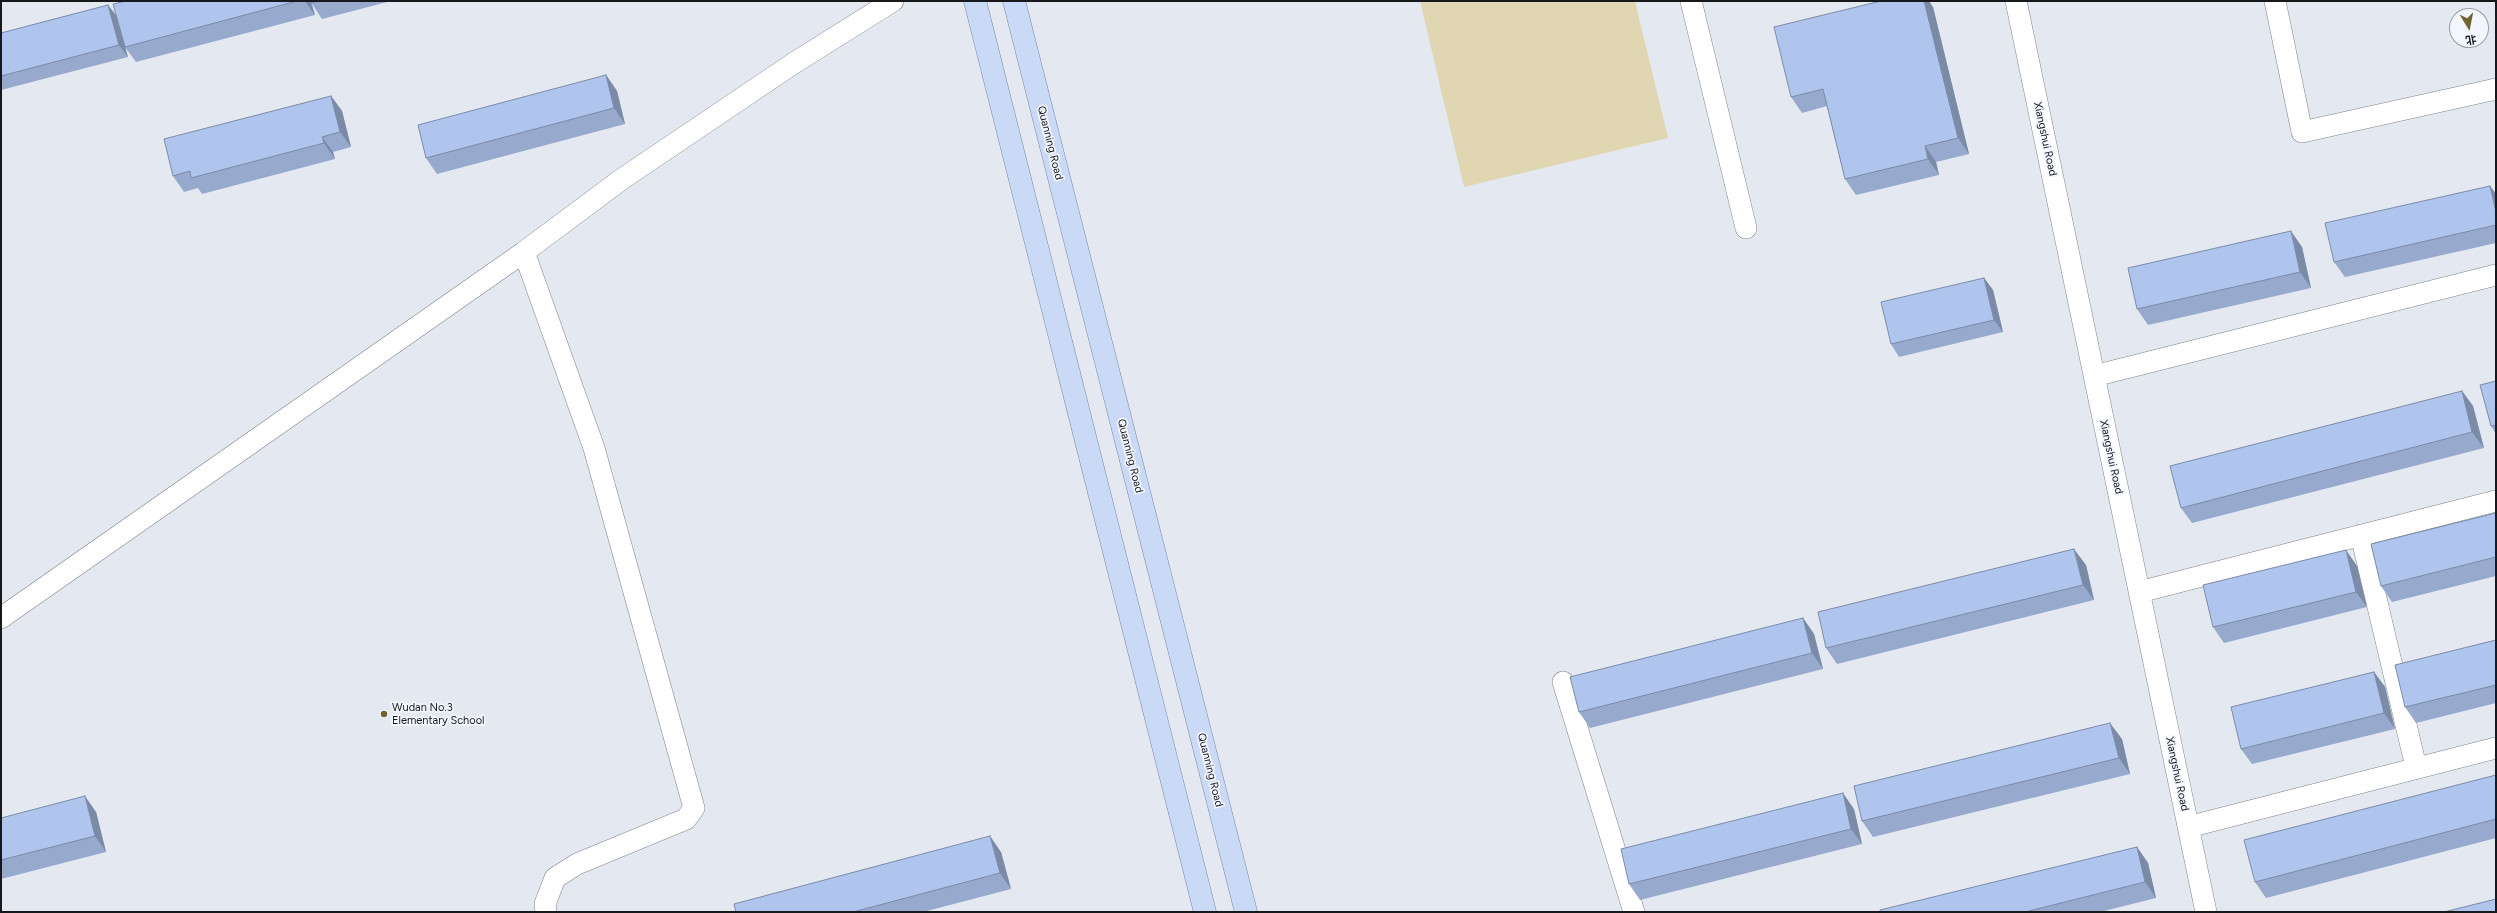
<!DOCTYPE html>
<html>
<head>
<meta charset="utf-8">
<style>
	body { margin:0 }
	#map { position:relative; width:2497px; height:913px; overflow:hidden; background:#e4e9f1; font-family:Figtree,"Noto Sans SC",sans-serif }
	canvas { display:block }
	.frame { position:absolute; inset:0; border:2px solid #16181b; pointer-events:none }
	.north { position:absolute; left:2449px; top:8px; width:40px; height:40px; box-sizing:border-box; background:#f2f6fe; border:1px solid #9a9da3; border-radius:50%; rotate:170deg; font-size:11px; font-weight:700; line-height:16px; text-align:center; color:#16181b }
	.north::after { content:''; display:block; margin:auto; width:14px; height:18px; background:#726431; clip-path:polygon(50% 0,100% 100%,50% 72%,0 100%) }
</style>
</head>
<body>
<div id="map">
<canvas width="2497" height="913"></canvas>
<div class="frame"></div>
<div class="north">北</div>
</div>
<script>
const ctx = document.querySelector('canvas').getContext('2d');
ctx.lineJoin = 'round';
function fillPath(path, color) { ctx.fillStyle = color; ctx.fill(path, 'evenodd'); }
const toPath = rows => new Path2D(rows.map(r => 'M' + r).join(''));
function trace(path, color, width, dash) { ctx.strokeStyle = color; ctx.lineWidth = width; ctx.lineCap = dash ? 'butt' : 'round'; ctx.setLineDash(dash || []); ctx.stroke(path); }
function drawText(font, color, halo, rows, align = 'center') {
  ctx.font = font + ' Figtree,sans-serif'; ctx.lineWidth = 3.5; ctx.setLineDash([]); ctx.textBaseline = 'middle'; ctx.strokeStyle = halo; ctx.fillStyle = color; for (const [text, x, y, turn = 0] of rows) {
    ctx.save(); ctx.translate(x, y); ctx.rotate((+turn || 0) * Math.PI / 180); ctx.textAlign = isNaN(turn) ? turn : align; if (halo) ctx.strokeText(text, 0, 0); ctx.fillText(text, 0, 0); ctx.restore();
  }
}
const green = toPath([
	[1420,1,1635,1,1668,138,1464,187]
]);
const minor = toPath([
	[1691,1,1746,228],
	[2016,1,2206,912],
	[2275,1,2302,132,2496,89],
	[524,252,594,448,694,808,686,819,577,864,555,878,545,904,546,912],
	[2094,376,2496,275],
	[2361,535,2416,767],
	[2139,592,2496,501],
	[1,618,524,252,622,179,794,63,893,1],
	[1563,682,1634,912],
	[2188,827,2496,748]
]);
const major = toPath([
	[975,1,1205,912],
	[1014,1,1246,912]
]);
const wall = toPath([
	[126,1,391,1,322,19,312,4,315,15,136,62,125,47,128,57,1,90,1,33,108,5,117,16],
	[1933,7,1969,154,1936,162,1939,175,1856,195,1845,179,1827,106,1802,113,1791,97],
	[606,75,617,91,625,124,437,174,426,158],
	[331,96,342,111,351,147,333,152,335,159,202,194,198,188,184,192,173,176],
	[2490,186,2496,194,2496,243,2345,277,2334,262],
	[2302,247,2311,288,2148,325,2137,309],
	[1984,278,1993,290,2003,332,1899,357,1891,344],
	[2496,381,2496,434,2491,426],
	[2462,391,2473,406,2484,448,2192,523,2181,508],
	[2496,513,2496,576,2392,602,2381,586],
	[2086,565,2094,600,1837,664,1826,648],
	[2357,566,2367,607,2224,643,2213,627],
	[1803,618,1814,634,1823,669,1590,728,1579,712],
	[2496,640,2496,703,2416,723,2405,707],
	[2374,672,2385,687,2395,729,2252,764,2241,749],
	[2122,739,2130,774,1873,837,1862,821],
	[2496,775,2496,838,2266,898,2255,882],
	[1854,809,1862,844,1640,900,1629,884],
	[96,812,106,852,1,879,1,818],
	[2137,847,2148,863,2156,898,2100,912,1880,912],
	[1001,852,1011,889,923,912,736,912]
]);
const shadedWall = toPath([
	[305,1,311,1,311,3,315,15],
	[1924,1,1929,1,1933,7,1969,154,1958,138],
	[108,5,117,17,128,57,119,45],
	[606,75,617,91,625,124,614,108],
	[331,96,342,111,351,147,340,132],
	[322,137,333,152,335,159,324,143],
	[1925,146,1936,162,1939,175,1928,159],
	[2490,186,2496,194,2496,212],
	[2291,231,2302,247,2311,288,2300,272],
	[1984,278,1993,290,2003,332,1994,320],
	[2462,391,2473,406,2484,448,2472,432],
	[2074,549,2086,565,2094,600,2083,585],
	[2346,550,2357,566,2367,607,2356,592],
	[1803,618,1814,634,1823,669,1812,653],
	[2374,672,2385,687,2395,729,2384,713],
	[2110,723,2122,739,2130,774,2119,758],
	[1843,793,1854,809,1862,844,1851,829],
	[85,796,96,812,106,852,95,836],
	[990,836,1001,852,1011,889,1000,873],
	[2137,847,2148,863,2156,898,2145,882]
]);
const building = toPath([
	[126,1,297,1,125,47,113,4,126,1],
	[311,1,320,1,311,3,311,1],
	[1881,1,1924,1,1958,138,1925,146,1928,159,1845,179,1823,89,1791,97,1774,27,1881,1],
	[108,5,119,45,1,76,1,33,108,5],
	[606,75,614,108,426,158,418,125,606,75],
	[331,96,340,132,322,137,324,143,191,178,190,171,173,176,164,139,331,96],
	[2490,186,2496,212,2496,225,2334,262,2325,223,2490,186],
	[2291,231,2300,272,2137,309,2128,268,2291,231],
	[1984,278,1994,320,1891,344,1881,302,1984,278],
	[2496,381,2496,425,2491,426,2480,385,2496,381],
	[2462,391,2472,432,2181,508,2170,466,2462,391],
	[2496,513,2496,557,2381,586,2371,544,2496,513],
	[2074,549,2083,585,1826,648,1818,612,2074,549],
	[2346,550,2356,592,2213,627,2203,585,2346,550],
	[1803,618,1812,653,1579,712,1570,677,1803,618],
	[2496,640,2496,685,2405,707,2395,665,2496,640],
	[2374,672,2384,713,2241,749,2231,707,2374,672],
	[2110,723,2119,758,1862,821,1854,786,2110,723],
	[2496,775,2496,819,2255,882,2244,840,2496,775],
	[1843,793,1851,829,1629,884,1621,849,1843,793],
	[85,796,95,836,1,860,1,818,85,796],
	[990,836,1000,873,853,912,736,912,734,904,990,836],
	[2137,847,2145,882,2025,912,1880,912,1880,910,2137,847],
	[2496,899,2496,912,2444,912,2496,899]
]);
const markers = [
	[384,714,4,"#726431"]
];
const streetNames = [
	["Xiangshui Road",2045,139,78],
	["Quanning Road",1050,143,76],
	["Quanning Road",1130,456,76],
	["Xiangshui Road",2111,457,78],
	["Quanning Road",1210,770,76],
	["Xiangshui Road",2177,774,78]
];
const poiNames = [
	["Wudan No.3",392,708],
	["Elementary School",392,721]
];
fillPath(green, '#e0d6b1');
trace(minor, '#7f838a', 22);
trace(major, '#7485a5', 23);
trace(minor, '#fff', 21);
trace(major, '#cad9f5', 22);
fillPath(wall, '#97a9cd');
fillPath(shadedWall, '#7b8aa7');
fillPath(building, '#b0c5ee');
trace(building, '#7b8aa7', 1);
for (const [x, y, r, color] of markers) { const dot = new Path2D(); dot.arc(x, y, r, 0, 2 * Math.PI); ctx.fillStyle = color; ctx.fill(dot); trace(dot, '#f2f6fe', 1.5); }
drawText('11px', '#16181b', '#f2f6fe', streetNames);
drawText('11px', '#16181b', '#f2f6fe', poiNames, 'left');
</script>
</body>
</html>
